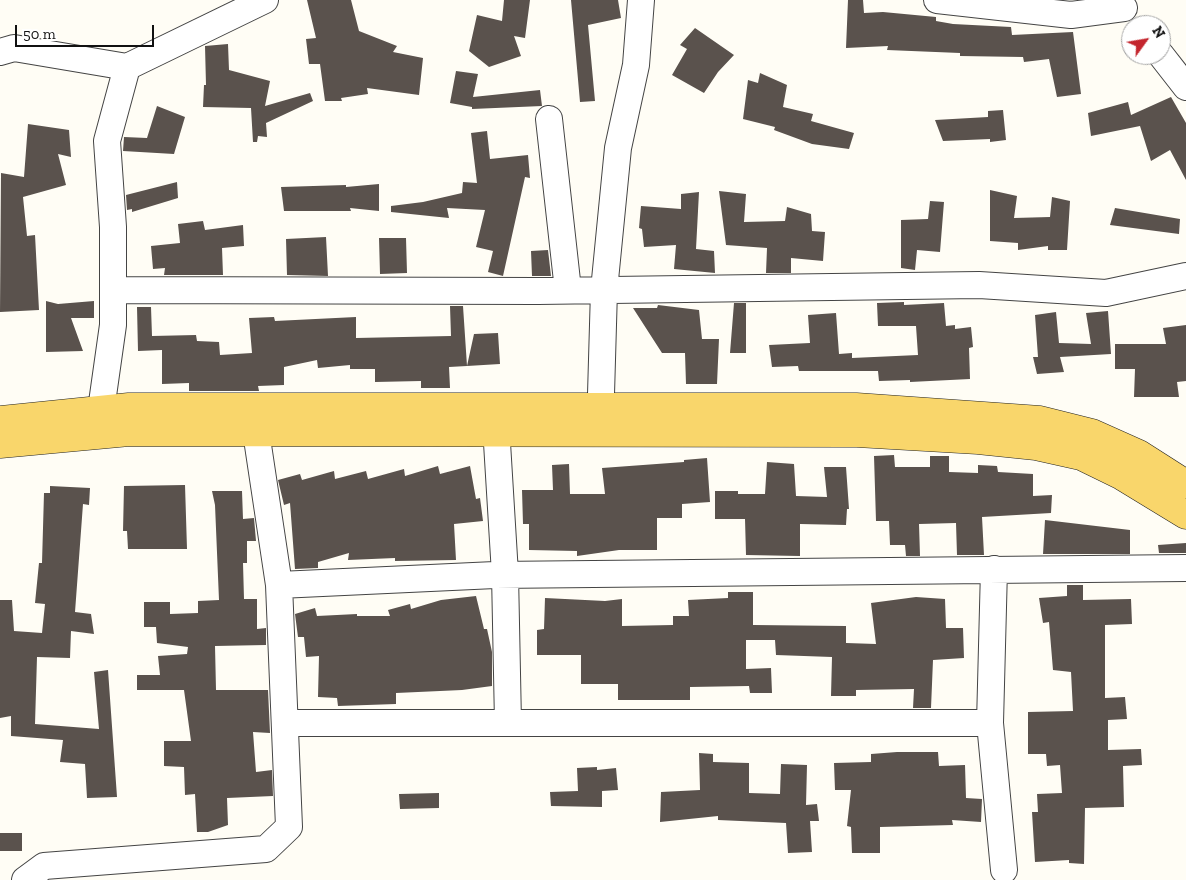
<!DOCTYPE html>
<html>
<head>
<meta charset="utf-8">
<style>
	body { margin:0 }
	#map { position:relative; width:1186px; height:880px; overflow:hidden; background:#fffdf5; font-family:"Zilla Slab",serif }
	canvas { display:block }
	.north { position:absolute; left:1121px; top:15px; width:50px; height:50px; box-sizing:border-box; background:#fff; border:1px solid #a0a0a0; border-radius:50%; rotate:58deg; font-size:14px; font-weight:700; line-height:20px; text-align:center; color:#111 }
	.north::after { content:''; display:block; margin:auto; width:18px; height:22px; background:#c4262e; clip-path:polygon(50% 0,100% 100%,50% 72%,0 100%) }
	.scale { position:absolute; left:15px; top:25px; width:139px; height:22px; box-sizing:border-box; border:2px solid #111; border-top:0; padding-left:6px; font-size:15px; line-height:18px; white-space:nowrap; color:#111; -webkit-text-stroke:4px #fff; paint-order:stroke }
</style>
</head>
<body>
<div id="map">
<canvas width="1186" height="880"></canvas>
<div class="north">N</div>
<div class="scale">50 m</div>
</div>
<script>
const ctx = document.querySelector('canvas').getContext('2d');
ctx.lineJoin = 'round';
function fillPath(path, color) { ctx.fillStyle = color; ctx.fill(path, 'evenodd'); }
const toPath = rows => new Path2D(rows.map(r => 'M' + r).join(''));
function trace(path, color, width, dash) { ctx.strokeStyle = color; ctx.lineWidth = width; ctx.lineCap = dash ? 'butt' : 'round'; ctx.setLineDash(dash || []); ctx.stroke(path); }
const building = toPath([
	[307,0,351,0,359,31,397,46,393,52,423,58,419,95,367,88,368,94,341,98,342,101,325,101,320,64,309,64,306,39,316,38],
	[504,0,530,0,525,38,514,36,521,56,489,67,469,51,477,15,502,21],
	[571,0,618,0,621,18,588,25,595,101,580,102],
	[848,0,863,0,864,13,883,12,936,17,936,21,953,24,1011,27,1012,35,1073,32,1081,94,1057,97,1049,59,1024,62,1023,57,960,56,960,53,887,50,888,46,846,48],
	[695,28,734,55,718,72,704,93,672,75,687,49,680,45],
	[228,44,229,70,270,81,265,106,310,93,313,101,266,123,267,137,258,136,257,142,253,142,251,108,203,107,204,85,206,85,205,46],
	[456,71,478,74,473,97,540,90,542,106,472,109,472,107,450,103],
	[760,73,787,85,783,107,813,114,811,121,854,133,849,149,812,144,774,130,775,127,743,119,748,80,758,83],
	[1171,97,1186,123,1186,180,1170,150,1151,161,1140,126,1091,136,1088,113,1128,102,1131,115],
	[157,106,185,117,174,154,123,151,124,137,147,138],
	[1003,110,1006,140,990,142,990,139,943,141,935,120,988,117,988,111],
	[28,124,69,130,71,157,58,154,66,185,23,197,27,236,35,235,39,310,0,312,1,173,24,177],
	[487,131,490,159,528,155,530,178,525,177,503,276,488,272,493,251,476,247,485,210,447,208,449,218,391,212,391,206,423,202,462,193,463,182,477,183,471,133],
	[177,182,178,198,132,212,132,209,127,210,126,195],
	[379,184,379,211,350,208,351,211,284,211,281,187,346,185,346,187],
	[990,190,1017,196,1014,218,1050,217,1052,197,1070,201,1067,250,1048,250,1048,246,1018,250,1018,243,990,241],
	[719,191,746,194,744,222,785,221,787,207,811,214,812,231,825,232,823,261,791,258,791,273,766,273,767,248,726,245],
	[699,192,696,249,714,251,715,273,674,269,676,245,644,247,642,229,639,228,641,206,681,209,681,194],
	[930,201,944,202,940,252,917,250,915,270,901,268,901,220,928,219],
	[1115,208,1180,219,1179,234,1110,225],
	[203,221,205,230,243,225,244,246,222,248,223,275,164,275,165,268,153,269,151,246,180,243,178,224],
	[326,237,328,276,287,275,286,239],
	[379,238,406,238,407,273,380,274],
	[548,250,551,276,532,276,531,251],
	[46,301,58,304,94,301,94,318,71,318,83,351,46,352],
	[904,302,904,305,944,303,946,326,955,325,955,329,971,327,973,347,969,348,970,379,910,382,910,380,879,381,878,371,799,371,798,366,772,367,769,345,810,343,808,315,836,313,839,354,852,353,852,358,918,355,916,326,878,326,877,303],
	[734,303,746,303,746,353,730,353],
	[658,305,699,310,702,339,719,339,717,384,686,384,685,353,662,353,633,308,657,308],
	[450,306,463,306,467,366,449,367,450,388,421,388,421,381,375,382,375,369,350,369,350,365,318,368,317,360,284,367,284,385,258,386,259,391,189,391,189,383,162,384,162,350,138,351,137,307,151,307,152,336,196,335,197,341,219,342,220,355,252,353,249,318,274,317,275,321,356,317,356,338,451,336],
	[1108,311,1111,354,1060,357,1064,372,1037,374,1033,357,1038,357,1035,315,1056,312,1059,343,1091,344,1086,313],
	[1186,325,1186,381,1177,382,1179,397,1134,397,1135,369,1115,369,1115,344,1166,344,1163,328],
	[498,333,500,364,467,366,474,334],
	[894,455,895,467,930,467,930,456,949,456,949,472,978,473,978,465,997,466,998,472,1033,474,1033,496,1052,495,1051,513,982,517,984,555,957,555,956,523,919,524,920,556,906,556,905,545,890,545,889,521,876,521,874,456],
	[707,458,710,502,682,504,682,518,657,518,657,550,619,550,577,556,577,551,529,550,529,524,523,524,522,490,553,490,552,465,569,464,570,494,605,494,602,468,684,462,684,460],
	[767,462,794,464,796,496,827,497,824,467,846,467,849,509,847,509,846,525,800,524,800,556,746,555,745,519,715,519,715,491,738,491,738,494,765,494],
	[438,466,440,474,470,466,476,499,480,498,483,521,454,524,456,560,395,561,395,558,348,560,349,553,318,562,318,568,295,569,290,503,284,505,278,480,300,474,302,480,334,471,335,479,366,471,368,479,404,469,405,476],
	[185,485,187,549,128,549,127,531,123,531,124,486],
	[50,486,90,488,89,505,83,504,75,612,91,614,94,634,71,631,70,658,37,657,35,724,99,729,94,672,108,670,117,797,87,798,85,764,60,762,63,740,11,736,11,716,0,718,0,600,12,600,14,631,42,633,45,604,35,603,39,563,42,563,44,493,50,493],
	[212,491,242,491,243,519,254,518,256,541,247,541,247,563,243,563,244,599,257,599,257,629,266,628,266,645,215,646,216,690,268,690,270,733,253,732,256,772,272,770,273,796,227,798,228,825,208,832,197,832,195,794,185,795,184,767,164,766,164,741,191,741,184,690,137,690,137,675,160,675,158,656,187,654,188,647,157,643,156,627,144,627,144,602,170,602,170,614,198,613,198,601,219,600,215,505],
	[1045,520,1130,530,1130,554,1043,554],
	[1186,543,1186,553,1159,553,1158,545],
	[1067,585,1083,585,1083,600,1131,599,1132,624,1105,625,1105,698,1125,697,1127,719,1108,720,1108,750,1141,749,1142,765,1123,766,1124,807,1085,808,1084,864,1069,863,1069,860,1035,862,1032,812,1038,812,1037,794,1062,793,1060,765,1047,766,1046,754,1028,754,1028,712,1073,711,1071,672,1053,670,1049,622,1043,623,1039,598,1067,596],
	[728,592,753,592,753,625,846,626,846,643,876,644,871,603,916,597,945,599,946,628,963,628,964,658,933,660,931,708,913,708,914,689,856,690,856,696,831,696,832,657,776,655,775,640,746,640,746,669,771,668,772,693,750,693,749,686,690,687,690,700,618,700,618,684,581,684,581,655,537,655,537,630,544,629,545,598,605,601,622,599,622,626,673,625,673,616,689,616,688,600,728,598],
	[476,596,484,629,487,629,492,652,492,686,462,690,396,693,396,704,338,706,337,698,318,697,319,656,306,657,304,637,298,637,295,614,315,608,317,616,357,614,357,616,390,616,388,610,410,604,411,609,441,600],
	[897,752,938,752,939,766,965,765,966,798,982,799,981,822,952,820,953,825,880,827,880,853,852,853,851,827,847,826,851,790,835,790,834,763,871,762,871,754],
	[699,753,713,754,713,762,749,763,749,793,780,794,781,764,807,765,806,805,817,804,819,821,810,821,812,852,788,853,786,823,718,820,718,816,660,822,661,792,700,790],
	[597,767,597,770,616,768,618,790,602,791,602,807,551,806,550,792,578,791,577,768],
	[439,793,439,808,400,809,399,794],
	[0,833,22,833,22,851,0,851]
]);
const minor = toPath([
	[937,0,1071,15,1124,8],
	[0,52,14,48,127,67],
	[1161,55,1186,87],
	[549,119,568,290],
	[113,290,538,291,979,285,1106,293,1186,276],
	[495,410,505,574,508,723],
	[600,429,604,290,618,148,636,65,641,0],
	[98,431,113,325,113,227,107,141,127,67,265,0],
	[994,569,990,723,1004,870],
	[279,585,495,575,1186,568],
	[285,723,990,723],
	[25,880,44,866,266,849,289,827,279,585,256,432,258,410]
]);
const major = toPath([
	[0,420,129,407,856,407,1040,420,1092,433,1139,454,1186,484],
	[0,444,129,432,857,433,978,440,1036,446,1081,456,1122,476,1186,515]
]);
fillPath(building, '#5a524d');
trace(minor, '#444', 28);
trace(major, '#222', 29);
trace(minor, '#fff', 26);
trace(major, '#f9d66b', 28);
</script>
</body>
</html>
